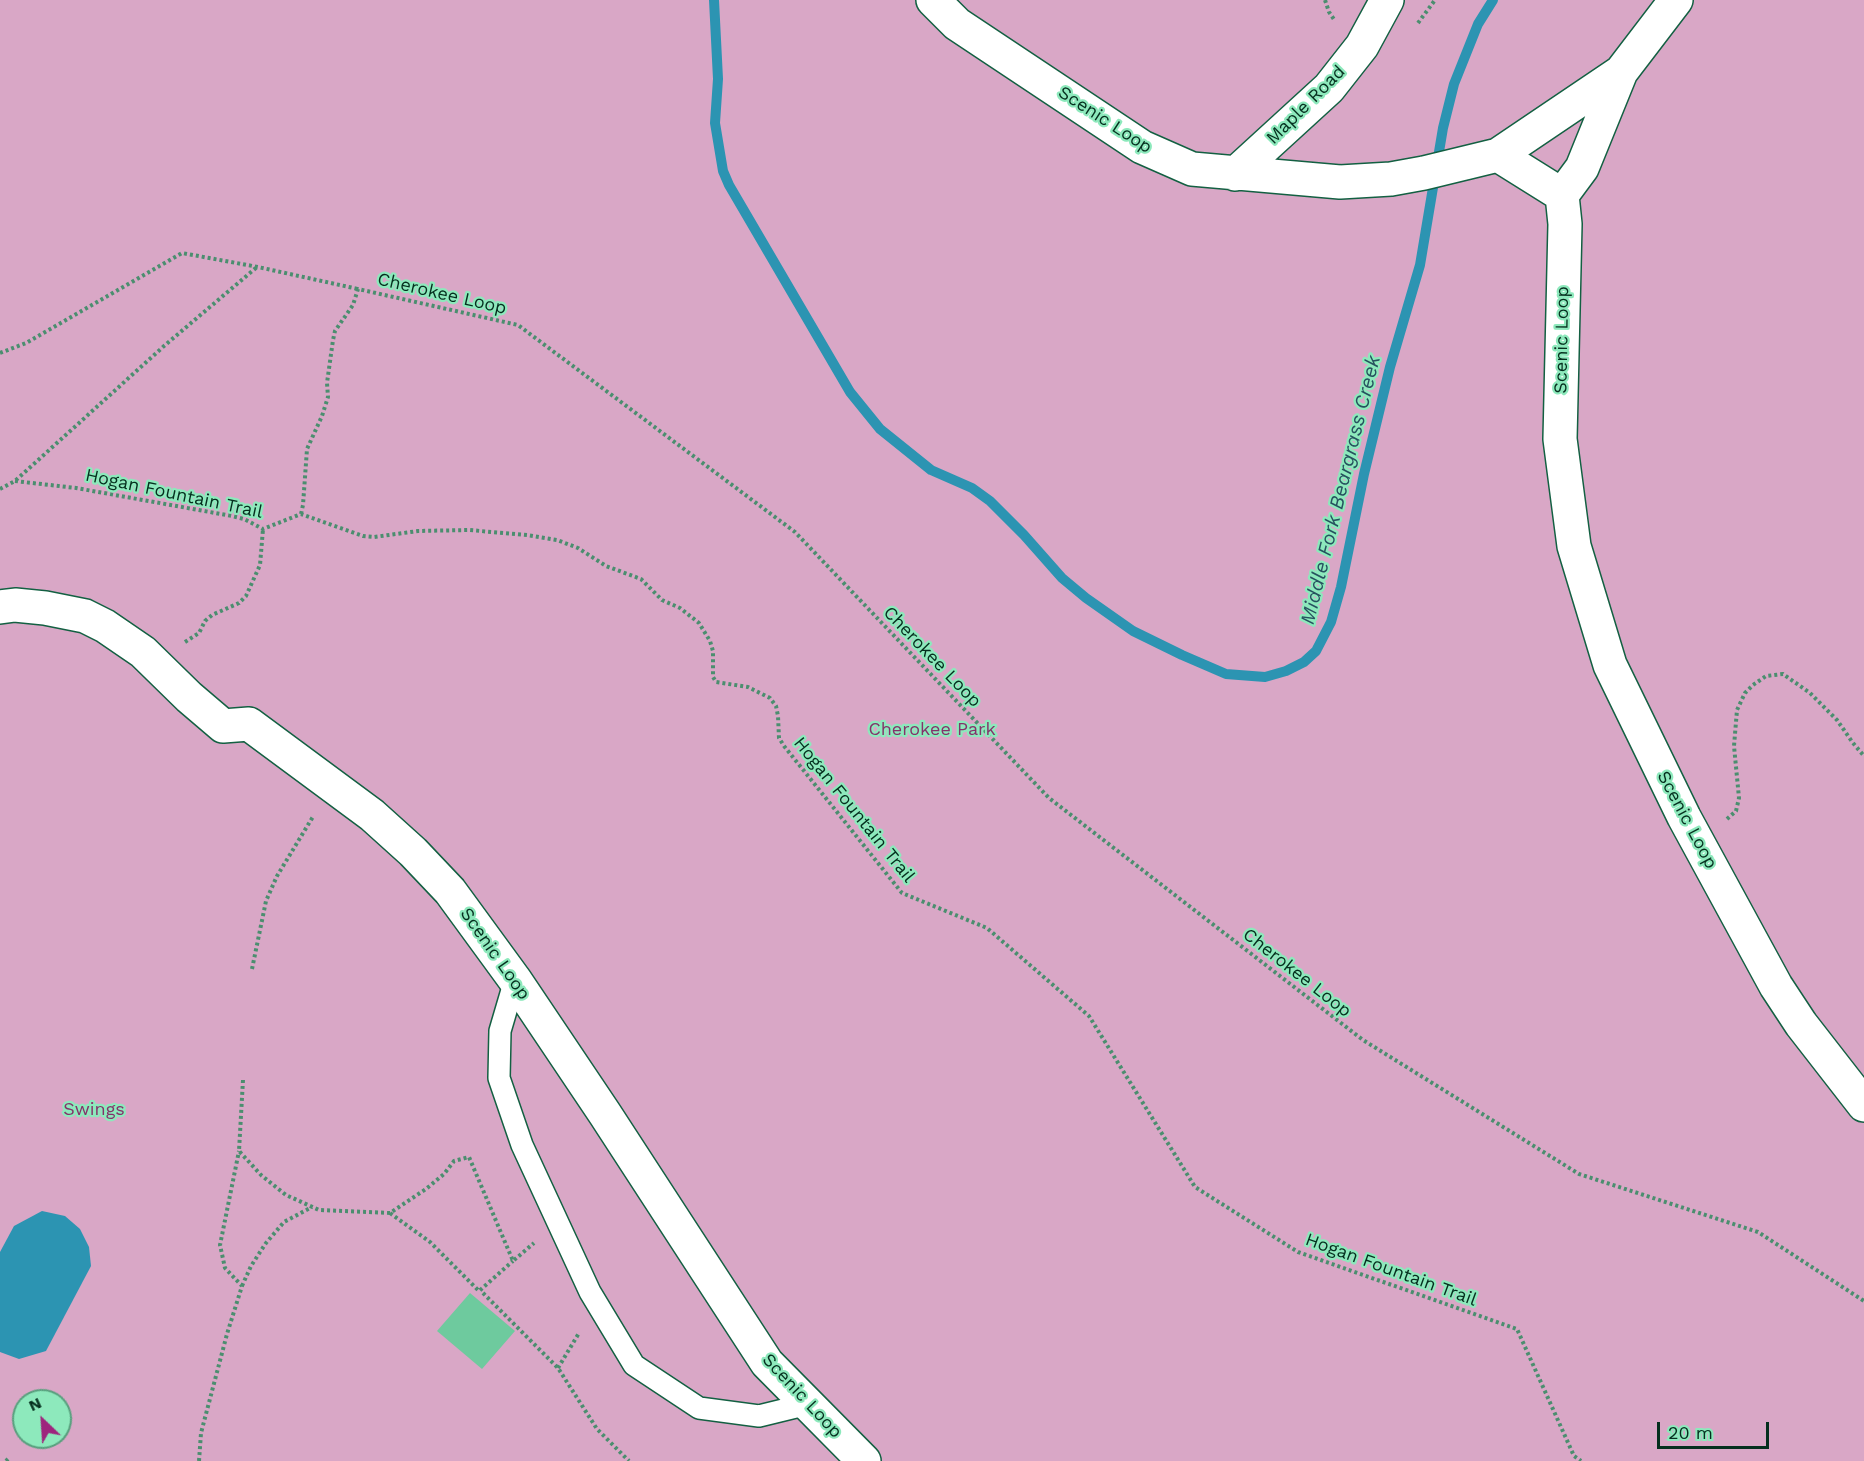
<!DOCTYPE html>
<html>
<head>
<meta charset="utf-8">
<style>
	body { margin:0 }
	#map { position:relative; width:1864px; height:1461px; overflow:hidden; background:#8de9bc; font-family:"Work Sans",sans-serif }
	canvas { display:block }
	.north { position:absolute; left:12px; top:1389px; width:60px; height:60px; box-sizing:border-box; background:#8de9bc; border:2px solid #579f7d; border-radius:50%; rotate:335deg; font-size:16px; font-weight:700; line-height:24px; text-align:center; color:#052f1e }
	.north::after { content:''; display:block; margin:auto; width:21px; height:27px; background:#9e257d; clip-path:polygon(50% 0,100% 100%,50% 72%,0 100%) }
	.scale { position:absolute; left:1657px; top:1422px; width:112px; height:27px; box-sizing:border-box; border:3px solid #052f1e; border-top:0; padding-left:8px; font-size:18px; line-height:21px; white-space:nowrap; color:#052f1e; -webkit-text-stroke:4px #8de9bc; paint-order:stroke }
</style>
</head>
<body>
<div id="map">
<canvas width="1864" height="1461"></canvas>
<div class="north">N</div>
<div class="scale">20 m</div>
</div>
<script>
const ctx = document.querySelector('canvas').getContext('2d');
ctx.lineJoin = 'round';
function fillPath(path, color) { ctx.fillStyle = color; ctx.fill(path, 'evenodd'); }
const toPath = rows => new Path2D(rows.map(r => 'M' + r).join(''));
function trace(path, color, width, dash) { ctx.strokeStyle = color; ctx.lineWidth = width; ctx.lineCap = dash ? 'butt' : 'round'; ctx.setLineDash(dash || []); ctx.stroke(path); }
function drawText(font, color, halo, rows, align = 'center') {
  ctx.font = font + ' "Work Sans",sans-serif'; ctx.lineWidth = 4.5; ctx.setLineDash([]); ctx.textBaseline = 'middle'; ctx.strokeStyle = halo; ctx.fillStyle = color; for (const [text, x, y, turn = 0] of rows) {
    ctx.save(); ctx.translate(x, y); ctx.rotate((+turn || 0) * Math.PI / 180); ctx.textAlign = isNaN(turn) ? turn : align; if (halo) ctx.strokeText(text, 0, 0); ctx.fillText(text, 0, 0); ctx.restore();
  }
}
const green = toPath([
	[0,0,1864,0,1864,1461,0,1461],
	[24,1401,60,1401,60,1437,24,1437]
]);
const water = toPath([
	[42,1211,65,1216,80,1229,89,1247,91,1266,46,1351,19,1359,0,1352,0,1252,14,1226]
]);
const stream = toPath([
	[714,0,718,79,715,123,723,171,729,185,850,392,880,429,931,470,972,488,990,501,1024,535,1062,578,1086,598,1133,631,1182,655,1226,674,1265,677,1286,671,1304,662,1316,651,1331,622,1341,587,1364,474,1390,367,1420,265,1443,128,1454,84,1478,24,1493,0]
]);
const building = toPath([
	[470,1293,515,1331,482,1369,437,1331]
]);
const path = toPath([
	[1325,0,1329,12,1335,21],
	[1418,23,1435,0],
	[0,353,26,343,182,253,258,267,358,289],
	[15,481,76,488,232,516,244,519,263,529,301,514,363,536,374,537,418,531,469,530,527,535,557,540,578,548,606,566,641,579,662,600,680,608,699,623,710,641,713,651,713,677,716,682,748,687,770,698,776,706,778,716,779,738,784,746,902,893,987,928,1089,1016,1195,1187,1298,1252,1517,1329,1574,1456,1581,1461],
	[0,489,15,481,164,346,257,267],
	[301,514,303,505,307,449,322,416,328,397,327,383,333,340,335,331,353,305,358,289,518,325,795,532,1049,798,1363,1040,1579,1174,1758,1232,1864,1301],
	[185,642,199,633,205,621,212,615,239,603,246,596,260,565,263,529],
	[1727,819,1736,811,1739,798,1734,746,1737,710,1745,693,1753,685,1766,676,1783,674,1810,693,1837,720,1853,743,1864,756],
	[252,969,266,901,277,876,314,815],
	[243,1080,239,1151,261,1175,286,1195,319,1210,390,1213,426,1189,444,1174,454,1161,469,1157,513,1261,534,1243],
	[390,1213,430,1242,479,1291,513,1261],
	[242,1286,251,1266,266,1243,284,1222,312,1207],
	[483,1293,558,1368,597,1429,629,1461],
	[558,1368,579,1333],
	[6,1461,8,1459],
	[199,1461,201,1433,227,1334,242,1286,225,1268,220,1245,239,1151]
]);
const lane = toPath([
	[515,980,500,1031,499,1078,522,1145,590,1292,634,1365,699,1408,759,1416,808,1404]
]);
const street = toPath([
	[933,0,957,24,1142,147,1192,169,1340,182,1391,179,1424,173,1498,155,1621,72],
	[1498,155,1562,195,1565,224,1560,439,1574,546,1610,665,1684,817,1776,986,1801,1024,1864,1105],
	[1235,174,1329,88,1362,46,1387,0],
	[1562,195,1582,168,1621,72,1676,0],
	[0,607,15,605,45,608,85,616,105,626,143,652,189,697,223,726,249,724,372,815,413,852,450,891,515,980,605,1114,767,1363,864,1461]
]);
const streetNames = [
	["Maple Road",1306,105,-45],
	["Scenic Loop",1105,120,33],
	["Cherokee Loop",442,294,13],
	["Scenic Loop",1562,340,-89],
	["Hogan Fountain Trail",174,494,12],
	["Cherokee Loop",932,657,46],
	["Hogan Fountain Trail",854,810,51],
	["Scenic Loop",1687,820,62],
	["Scenic Loop",495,954,55],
	["Cherokee Loop",1297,973,38],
	["Hogan Fountain Trail",1391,1270,20],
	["Scenic Loop",802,1396,47]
];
const parkNames = [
	["Cherokee Park",932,730],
	["Swings",94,1110]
];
const waterNames = [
	["Middle Fork Beargrass Creek",1341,490,-76]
];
fillPath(green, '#d9a7c6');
fillPath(water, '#2c94b2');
trace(stream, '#2c94b2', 10);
fillPath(building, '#6eca9e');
trace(lane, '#136042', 24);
trace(street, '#136042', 36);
trace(path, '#4b8e6f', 4, [3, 3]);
trace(lane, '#fff', 21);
trace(street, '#fff', 33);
drawText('18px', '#052f1e', '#8de9bc', streetNames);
drawText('18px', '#84326a', '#8de9bc', parkNames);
drawText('italic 20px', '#27525f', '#8de9bc', waterNames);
</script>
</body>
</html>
